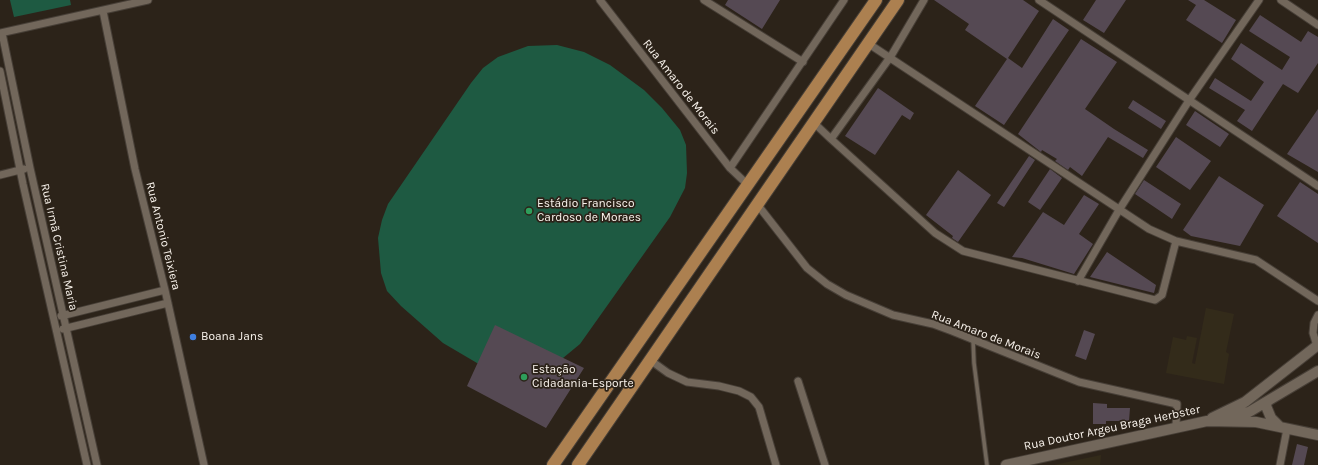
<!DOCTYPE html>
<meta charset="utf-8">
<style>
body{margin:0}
canvas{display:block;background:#2c2319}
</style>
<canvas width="1318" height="465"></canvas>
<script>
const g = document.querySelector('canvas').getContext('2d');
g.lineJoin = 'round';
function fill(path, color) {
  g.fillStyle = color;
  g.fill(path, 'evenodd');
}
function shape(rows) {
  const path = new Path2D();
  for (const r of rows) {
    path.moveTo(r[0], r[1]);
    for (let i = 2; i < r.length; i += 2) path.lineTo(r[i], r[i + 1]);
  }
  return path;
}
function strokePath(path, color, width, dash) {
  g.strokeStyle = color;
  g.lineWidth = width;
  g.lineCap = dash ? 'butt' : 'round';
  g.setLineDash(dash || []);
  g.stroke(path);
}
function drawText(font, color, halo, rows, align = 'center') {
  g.font = font + ' Karla,sans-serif';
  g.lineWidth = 3.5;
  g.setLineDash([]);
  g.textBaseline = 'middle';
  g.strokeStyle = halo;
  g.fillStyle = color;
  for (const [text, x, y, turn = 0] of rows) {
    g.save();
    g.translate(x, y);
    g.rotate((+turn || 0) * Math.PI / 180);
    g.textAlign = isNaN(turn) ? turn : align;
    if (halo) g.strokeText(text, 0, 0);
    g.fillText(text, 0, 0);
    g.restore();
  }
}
const education = shape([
 [1206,308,1234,314,1226,352,1229,354,1224,384,1166,373,1173,337,1186,340,1187,336,1197,338,1192,363,1195,364],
 [1101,455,1100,465,1054,465]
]);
const green = shape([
 [10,0,70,0,71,5,14,17],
 [557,45,584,52,610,65,644,90,662,108,680,130,686,145,687,173,685,188,670,217,580,344,563,358,544,367,494,369,477,363,443,343,401,306,387,291,381,273,378,238,382,220,388,204,471,83,483,68,498,57,528,46]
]);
const building = shape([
 [728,0,780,0,762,29,725,5],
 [934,0,1023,0,1039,11,1008,58,1022,68,1053,19,1069,30,1004,125,975,106,1007,59,965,30,969,24],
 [1096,0,1126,0,1104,33,1083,20],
 [1188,0,1204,0,1236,20,1222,43,1186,20,1196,5],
 [1260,15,1301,42,1308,31,1318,37,1318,63,1298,93,1283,84,1252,131,1237,121,1245,110,1209,88,1215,78,1251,101,1264,82,1231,59,1241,43,1282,70,1290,57,1249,31],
 [1081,39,1117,62,1085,109,1114,129,1148,150,1143,158,1108,137,1082,176,1070,167,1068,170,1055,161,1057,159,1042,150,1041,152,1018,134],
 [878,88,914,113,910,120,902,115,875,155,845,136],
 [1133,100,1166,121,1161,129,1128,108],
 [1318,109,1318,172,1287,154],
 [1195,111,1229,134,1220,147,1186,125],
 [1176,137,1211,161,1190,190,1156,167],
 [1029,156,1035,160,1004,207,997,203],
 [1050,169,1062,178,1040,210,1028,202],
 [958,170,991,195,958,242,952,238,953,236,926,215],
 [1219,176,1264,205,1240,246,1191,236,1183,230],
 [1144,180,1181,204,1172,219,1135,194],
 [1300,182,1318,194,1318,243,1277,216],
 [1084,195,1099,204,1079,234,1093,244,1074,274,1022,258,1012,257,1043,212,1064,225],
 [1107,252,1156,285,1154,293,1090,277],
 [495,325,584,368,546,428,467,386],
 [1084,330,1095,334,1086,360,1075,356],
 [1093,403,1107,404,1107,408,1130,408,1129,421,1106,421,1106,424,1093,424],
 [1297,444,1308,447,1304,465,1292,465]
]);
const lane = shape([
 [973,339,974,363,987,465]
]);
const street = shape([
 [600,0,730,168,748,185],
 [704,0,803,62],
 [924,0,891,56,831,139,935,233,963,251,1155,300,1162,295,1176,241],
 [1039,0,1318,186],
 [1281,0,1318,25],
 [103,11,135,169,165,290,204,465],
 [0,33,148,0],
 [2,33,30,168,97,465],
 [869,44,1149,229,1176,241,1256,260,1318,301],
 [0,71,23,184,87,465],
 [814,123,831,139],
 [730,168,844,0],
 [0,175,24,169],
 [757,204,807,268,827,284,846,295,893,315,933,324,952,331,1079,382,1177,404,1176,426],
 [1078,281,1119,210,1190,99,1259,0],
 [61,316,165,290],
 [63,329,168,303],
 [1317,346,1313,333,1314,323,1318,315],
 [650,360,668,373,687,382,719,386,739,391,751,397,759,407,776,465],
 [798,381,825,465],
 [1280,465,1287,429]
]);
const secondary = shape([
 [1267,402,1266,406,1271,418,1279,426],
 [1228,416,1249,412,1318,371],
 [1212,418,1245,402,1318,345],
 [1006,465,1207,421,1256,422,1318,435]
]);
const primary = shape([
 [553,465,876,0],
 [578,465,898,0]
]);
const markers = [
 [529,211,4,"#2e9e5b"],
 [193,337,4,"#3f7fe0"],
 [524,377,4,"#2e9e5b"]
];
const streetNames = [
 ["Rua Amaro de Morais",681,87,52],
 ["Rua Antonio Teixiera",163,236,76],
 ["Rua Irmã Cristina Maria",59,247,77],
 ["Rua Amaro de Morais",986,335,21],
 ["Rua Doutor Argeu Braga Herbster",1112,428,-12]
];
const poiNames = [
 ["Estádio Francisco",537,204],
 ["Cardoso de Moraes",537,218],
 ["Boana Jans",201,337],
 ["Estação",532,370],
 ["Cidadania-Esporte",532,384]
];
fill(education, '#332b1a');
fill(green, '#1e5a42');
fill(building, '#554953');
strokePath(lane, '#473f37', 5.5);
strokePath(street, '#473f37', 9);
strokePath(secondary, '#473f37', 12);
strokePath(primary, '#473f37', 14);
strokePath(lane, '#72675b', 3.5);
strokePath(street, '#72675b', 7);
strokePath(secondary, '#72675b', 10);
strokePath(primary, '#ac8050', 12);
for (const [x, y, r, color] of markers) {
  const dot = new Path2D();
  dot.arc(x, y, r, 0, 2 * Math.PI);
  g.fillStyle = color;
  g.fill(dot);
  strokePath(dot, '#2c2319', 1.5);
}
drawText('12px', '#faf4ed', '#2c2319', streetNames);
drawText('12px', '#faf4ed', '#2c2319', poiNames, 'left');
</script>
